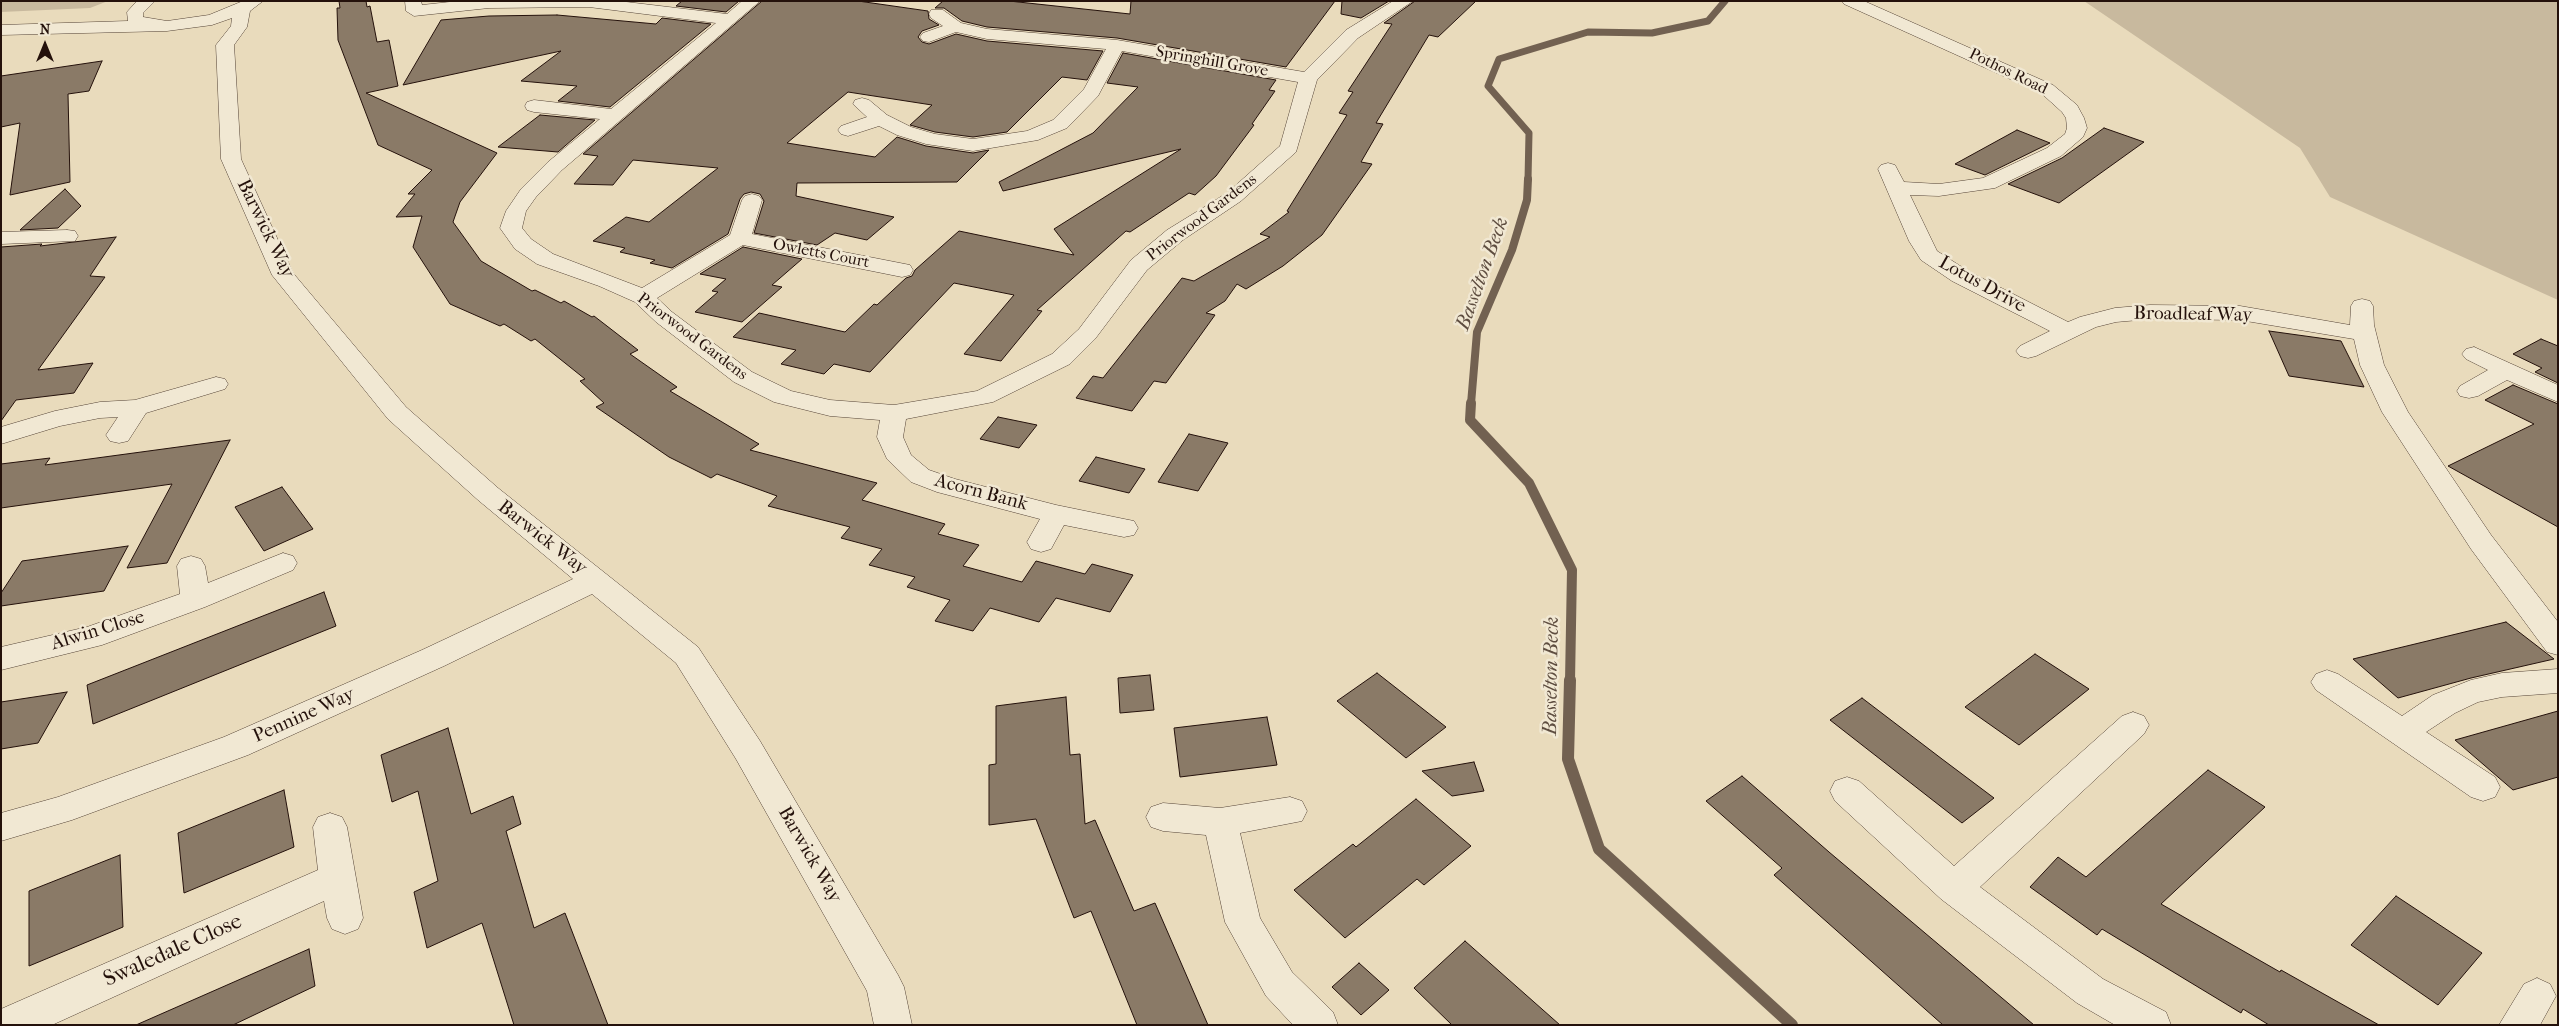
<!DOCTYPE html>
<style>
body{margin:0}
#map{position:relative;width:2559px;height:1026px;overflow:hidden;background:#e9dbbc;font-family:"IM FELL French Canon",serif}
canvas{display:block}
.frame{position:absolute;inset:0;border:2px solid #24110b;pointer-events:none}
.north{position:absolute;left:20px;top:20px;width:50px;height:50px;-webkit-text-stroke:4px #f1e8d3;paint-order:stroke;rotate:0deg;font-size:14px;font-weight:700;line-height:20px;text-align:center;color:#24110b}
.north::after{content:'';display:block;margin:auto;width:18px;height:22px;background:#24110b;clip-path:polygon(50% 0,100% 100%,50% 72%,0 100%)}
</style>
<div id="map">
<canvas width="2559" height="1026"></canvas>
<div class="frame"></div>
<div class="north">N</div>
</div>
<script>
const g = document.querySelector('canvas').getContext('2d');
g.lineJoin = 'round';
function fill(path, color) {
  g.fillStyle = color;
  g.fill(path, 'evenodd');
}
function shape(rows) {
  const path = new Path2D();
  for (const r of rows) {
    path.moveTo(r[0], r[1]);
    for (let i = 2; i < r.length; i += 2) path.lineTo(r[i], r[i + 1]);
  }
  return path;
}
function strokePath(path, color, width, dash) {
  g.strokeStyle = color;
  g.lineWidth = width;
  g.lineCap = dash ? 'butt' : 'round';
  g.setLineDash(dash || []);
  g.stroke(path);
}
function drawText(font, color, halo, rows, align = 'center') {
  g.font = font + ' "IM FELL French Canon",serif';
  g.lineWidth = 5;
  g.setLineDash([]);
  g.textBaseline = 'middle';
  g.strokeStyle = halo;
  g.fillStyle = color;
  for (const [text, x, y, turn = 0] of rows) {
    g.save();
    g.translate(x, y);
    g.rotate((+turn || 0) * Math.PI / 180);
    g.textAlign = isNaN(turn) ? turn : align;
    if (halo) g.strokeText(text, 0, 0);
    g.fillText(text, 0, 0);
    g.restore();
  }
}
const green = shape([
 [1,1,108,1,90,8,1,12],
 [2084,1,2558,1,2558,300,2330,197,2300,148]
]);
const streamFar3 = shape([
 [1528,180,1529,133,1488,86,1499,59,1588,32,1652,33,1708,21,1725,1]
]);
const streamFar2 = shape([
 [1471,404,1477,332,1512,250,1527,200,1528,179]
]);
const streamFar1 = shape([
 [1471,403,1470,420,1529,483,1572,570,1570,681]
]);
const stream = shape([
 [1570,680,1568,759,1599,849,1792,1025]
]);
const building = shape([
 [339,1,366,1,367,7,370,6,377,42,389,40,398,86,366,93,497,153,460,202,453,222,481,261,532,291,535,290,561,303,564,301,592,317,594,316,638,350,630,354,677,387,670,391,759,444,750,450,877,483,862,500,945,524,938,534,979,545,963,566,1022,582,1036,561,1085,574,1092,564,1133,575,1110,612,1056,598,1039,622,990,608,973,631,935,621,950,600,907,587,915,577,869,565,882,549,841,538,850,527,768,506,777,496,717,474,711,478,669,457,596,407,604,403,580,381,585,379,535,339,531,341,504,324,500,326,450,304,413,247,422,216,396,217,415,194,408,194,432,170,378,145,338,40,337,8,340,8,339,1],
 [682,1,739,1,726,12,676,6,682,1],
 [762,1,858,1,928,11,929,19,939,25,922,31,918,37,922,42,929,44,956,34,987,41,1103,51,1087,80,1062,77,1007,132,973,137,935,132,910,125,932,105,848,92,787,143,875,157,897,137,926,146,973,153,989,150,957,182,797,183,796,196,894,217,867,240,835,233,817,245,754,233,764,201,760,194,751,192,744,194,740,199,728,234,672,268,650,263,655,260,620,252,625,248,593,241,626,217,649,222,718,168,633,160,613,185,574,184,598,156,583,154,762,1],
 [943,1,1009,1,1130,14,1131,1,1335,1,1286,67,1117,38,987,27,962,21,944,8,935,8,943,1],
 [1342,1,1389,1,1361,18,1341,14,1342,1],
 [1415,1,1476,1,1438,37,1429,35,1376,123,1383,124,1361,162,1372,164,1322,235,1283,266,1246,289,1237,284,1225,301,1206,313,1215,315,1166,383,1154,381,1132,411,1076,398,1093,376,1103,378,1182,278,1194,281,1270,237,1260,234,1289,212,1287,211,1347,115,1339,113,1353,92,1348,91,1392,24,1384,23,1415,1],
 [557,15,656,24,662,18,711,24,610,107,558,101,577,86,521,81,561,51,403,85,441,20,489,16,557,15],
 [1123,53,1276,80,1269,90,1275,91,1252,124,1254,125,1216,176,1195,195,1189,193,1130,232,1126,231,1037,310,1042,311,1001,361,964,354,1014,295,954,283,870,372,834,364,824,374,781,364,796,350,733,337,759,313,845,332,874,304,877,305,906,278,912,276,915,270,959,231,1074,255,1054,229,1181,149,1003,191,999,182,1093,133,1138,87,1107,83,1123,53],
 [102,61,89,91,68,94,70,182,10,195,20,123,1,127,1,76,102,61],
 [540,115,595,120,558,152,498,147,540,115],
 [2104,128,2144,142,2059,203,2008,184,2062,158,2104,128],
 [2017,130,2050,143,1985,175,1955,164,2017,130],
 [65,189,81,206,58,228,20,230,65,189],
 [116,237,90,276,105,277,38,370,93,363,74,393,16,400,1,421,1,247,42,244,40,246,116,237],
 [743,247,802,259,772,285,782,287,742,322,695,312,718,292,712,291,726,279,700,274,743,247],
 [2269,331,2341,341,2364,387,2289,376,2269,331],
 [2541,339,2558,346,2558,383,2535,372,2542,368,2513,354,2541,339],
 [2513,385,2558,404,2558,527,2448,466,2534,424,2485,400,2513,385],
 [998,417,1037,425,1019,448,980,439,998,417],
 [1189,434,1228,443,1198,491,1158,482,1189,434],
 [230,440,167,563,127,568,172,484,1,508,1,464,50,458,45,465,230,440],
 [1096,457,1145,469,1129,493,1079,481,1096,457],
 [282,487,313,529,264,551,235,507,282,487],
 [128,546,104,591,1,606,1,593,22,561,128,546],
 [324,592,336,626,93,724,87,685,324,592],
 [2506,622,2554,659,2471,678,2398,698,2353,659,2506,622],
 [2035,654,2089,689,2019,745,1965,707,2035,654],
 [1377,673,1446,727,1406,758,1337,701,1377,673],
 [1150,675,1154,710,1120,713,1118,678,1150,675],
 [67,692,38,743,1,749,1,702,67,692],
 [1066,697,1070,755,1080,754,1085,824,1095,820,1134,911,1155,903,1208,1025,1137,1025,1091,911,1074,918,1036,819,989,825,989,765,996,764,996,706,1066,697],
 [1862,698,1942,759,1994,798,1962,823,1830,720,1862,698],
 [2558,711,2558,777,2513,790,2455,740,2558,711],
 [1267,717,1277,765,1180,777,1174,728,1267,717],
 [448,728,471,814,513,796,521,824,506,831,534,928,565,913,608,1025,514,1025,482,923,427,948,414,892,438,881,418,791,392,802,381,755,448,728],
 [1474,762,1484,791,1452,796,1422,771,1474,762],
 [2208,770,2265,807,2161,904,2280,972,2281,970,2379,1025,2269,1025,2243,1009,2241,1013,2102,929,2097,935,2030,887,2058,857,2086,877,2208,770],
 [1742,776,1829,852,2034,1025,1943,1025,1774,875,1782,868,1706,801,1742,776],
 [284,790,294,847,184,893,178,833,284,790],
 [1416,799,1471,846,1424,885,1417,879,1345,938,1294,890,1353,844,1356,847,1416,799],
 [120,855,123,927,29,966,29,891,120,855],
 [2396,896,2482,953,2438,1005,2351,945,2396,896],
 [1465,941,1560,1025,1452,1025,1414,988,1465,941],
 [309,949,315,986,233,1025,136,1025,309,949],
 [1359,963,1389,990,1361,1015,1332,987,1359,963]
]);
const minor = shape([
 [137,1,155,1,143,13,143,17,167,21,209,15,243,1,263,1,250,11,247,27,234,45,241,159,293,273,406,407,498,488,698,647,760,741,898,975,904,987,912,1025,874,1025,867,991,736,759,676,663,592,594,444,666,248,755,72,820,1,841,1,813,58,797,224,737,422,650,573,579,478,500,388,419,272,275,221,159,216,45,231,26,232,18,212,25,167,31,1,35,1,25,128,21,127,12,137,1],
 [405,1,421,1,422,5,459,1,618,1,727,14,742,1,760,1,562,170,536,197,526,211,522,228,531,239,553,254,642,288,730,235,742,200,745,196,752,194,759,196,762,200,752,234,910,265,913,270,910,275,902,277,743,245,657,298,672,312,752,372,791,391,830,400,894,405,977,391,1052,354,1079,329,1131,260,1167,230,1227,193,1280,146,1298,82,1122,51,1098,96,1067,128,1038,140,973,151,926,144,897,135,879,126,848,136,841,134,838,130,841,126,867,117,853,104,855,100,862,98,869,100,887,115,911,127,935,134,973,139,1027,131,1053,120,1084,89,1106,49,987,39,956,32,929,42,923,41,920,37,923,33,943,26,931,18,929,14,931,10,943,10,961,23,987,29,1117,40,1304,72,1346,30,1393,1,1413,1,1358,38,1317,80,1296,152,1241,201,1183,240,1147,270,1095,339,1070,364,993,402,906,419,903,437,911,455,929,470,955,479,1056,505,1124,519,1134,521,1138,528,1134,535,1124,537,1064,525,1051,549,1041,552,1031,549,1027,542,1040,519,937,492,911,482,887,459,877,437,880,420,830,416,774,402,734,382,656,322,635,302,599,286,537,264,515,249,500,228,506,211,521,189,548,162,600,119,534,112,527,110,525,106,527,102,534,100,611,109,716,23,589,7,489,8,414,16,406,11,405,1],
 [1842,1,1864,1,2053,85,2077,105,2084,118,2087,128,2083,137,2061,156,1995,188,1939,196,1910,195,1937,251,1968,271,2068,322,2080,317,2115,308,2150,305,2240,306,2350,325,2351,306,2354,301,2362,299,2370,301,2373,306,2374,325,2384,365,2408,412,2491,535,2558,622,2558,655,2547,652,2471,549,2382,412,2360,365,2354,339,2240,320,2150,319,2116,322,2096,327,2036,356,2028,358,2020,356,2016,351,2020,346,2050,331,1952,281,1921,260,1909,241,1878,169,1881,165,1888,163,1895,165,1904,182,1939,184,1983,178,2047,148,2065,134,2067,128,2066,118,2062,112,2041,93,1844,4,1842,1],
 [67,230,75,231,78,236,75,241,1,244,1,232,67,230],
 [2474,347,2558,385,2558,402,2507,380,2478,396,2469,398,2460,396,2457,391,2460,386,2488,370,2466,359,2462,354,2466,349,2474,347],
 [216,377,225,379,228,384,225,389,146,413,128,441,119,443,110,441,106,435,118,417,100,418,60,426,1,444,1,427,55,411,100,402,135,400,216,377],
 [283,553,293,556,297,563,293,570,205,607,102,645,1,670,1,647,87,627,180,594,177,566,181,559,191,556,201,559,205,566,208,583,283,553],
 [2558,669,2558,693,2502,697,2478,702,2455,713,2426,732,2495,777,2500,787,2495,797,2483,801,2471,797,2316,690,2311,682,2316,674,2327,670,2338,674,2402,716,2433,695,2471,680,2502,673,2558,669],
 [2133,712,2144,716,2149,725,2144,734,1980,887,2103,979,2166,1012,2171,1025,2115,1025,2077,1003,1941,899,1835,801,1830,791,1835,781,1847,777,1859,781,1954,866,2122,716,2133,712],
 [1290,797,1302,801,1307,811,1302,821,1240,833,1260,918,1292,972,1333,1012,1338,1025,1293,1025,1266,996,1225,922,1206,835,1163,831,1151,827,1146,817,1151,807,1163,803,1220,808,1290,797],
 [330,813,342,817,347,827,363,918,358,929,345,934,332,929,327,918,324,901,52,1025,1,1025,1,1009,318,870,313,827,318,817,330,813],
 [2537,978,2550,984,2556,996,2540,1025,2499,1025,2524,984,2537,978]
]);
const farStreetnames = [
 ["Springhill Grove",1212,62,10],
 ["Pothos Road",2008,72,26],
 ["Priorwood Gardens",1202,218,-37],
 ["Owletts Court",821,254,11],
 ["Priorwood Gardens",692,337,37]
];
const streetNames = [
 ["Barwick Way",265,229,64],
 ["Lotus Drive",1982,285,29],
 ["Broadleaf Way",2193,315,1],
 ["Acorn Bank",981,493,15],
 ["Barwick Way",542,538,38],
 ["Alwin Close",98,631,-17],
 ["Pennine Way",304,716,-24],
 ["Barwick Way",809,855,60]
];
const waterNames = [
 ["Basselton Beck",1483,274,-70],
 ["Basselton Beck",1552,676,-89]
];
const nearStreetnames = [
 ["Swaledale Close",173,951,-24]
];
fill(green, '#c8b99e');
strokePath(streamFar3, '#726151', 7);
strokePath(streamFar2, '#726151', 8);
strokePath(streamFar1, '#726151', 10);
strokePath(stream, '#726151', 12);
fill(building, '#8a7a67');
strokePath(building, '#24110b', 1);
strokePath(minor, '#554437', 1);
fill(minor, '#f1e8d3');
drawText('16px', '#24110b', '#f1e8d3', farStreetnames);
drawText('19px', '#24110b', '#f1e8d3', streetNames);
drawText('italic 20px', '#5e4d40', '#f1e8d3', waterNames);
drawText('22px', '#24110b', '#f1e8d3', nearStreetnames);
</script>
